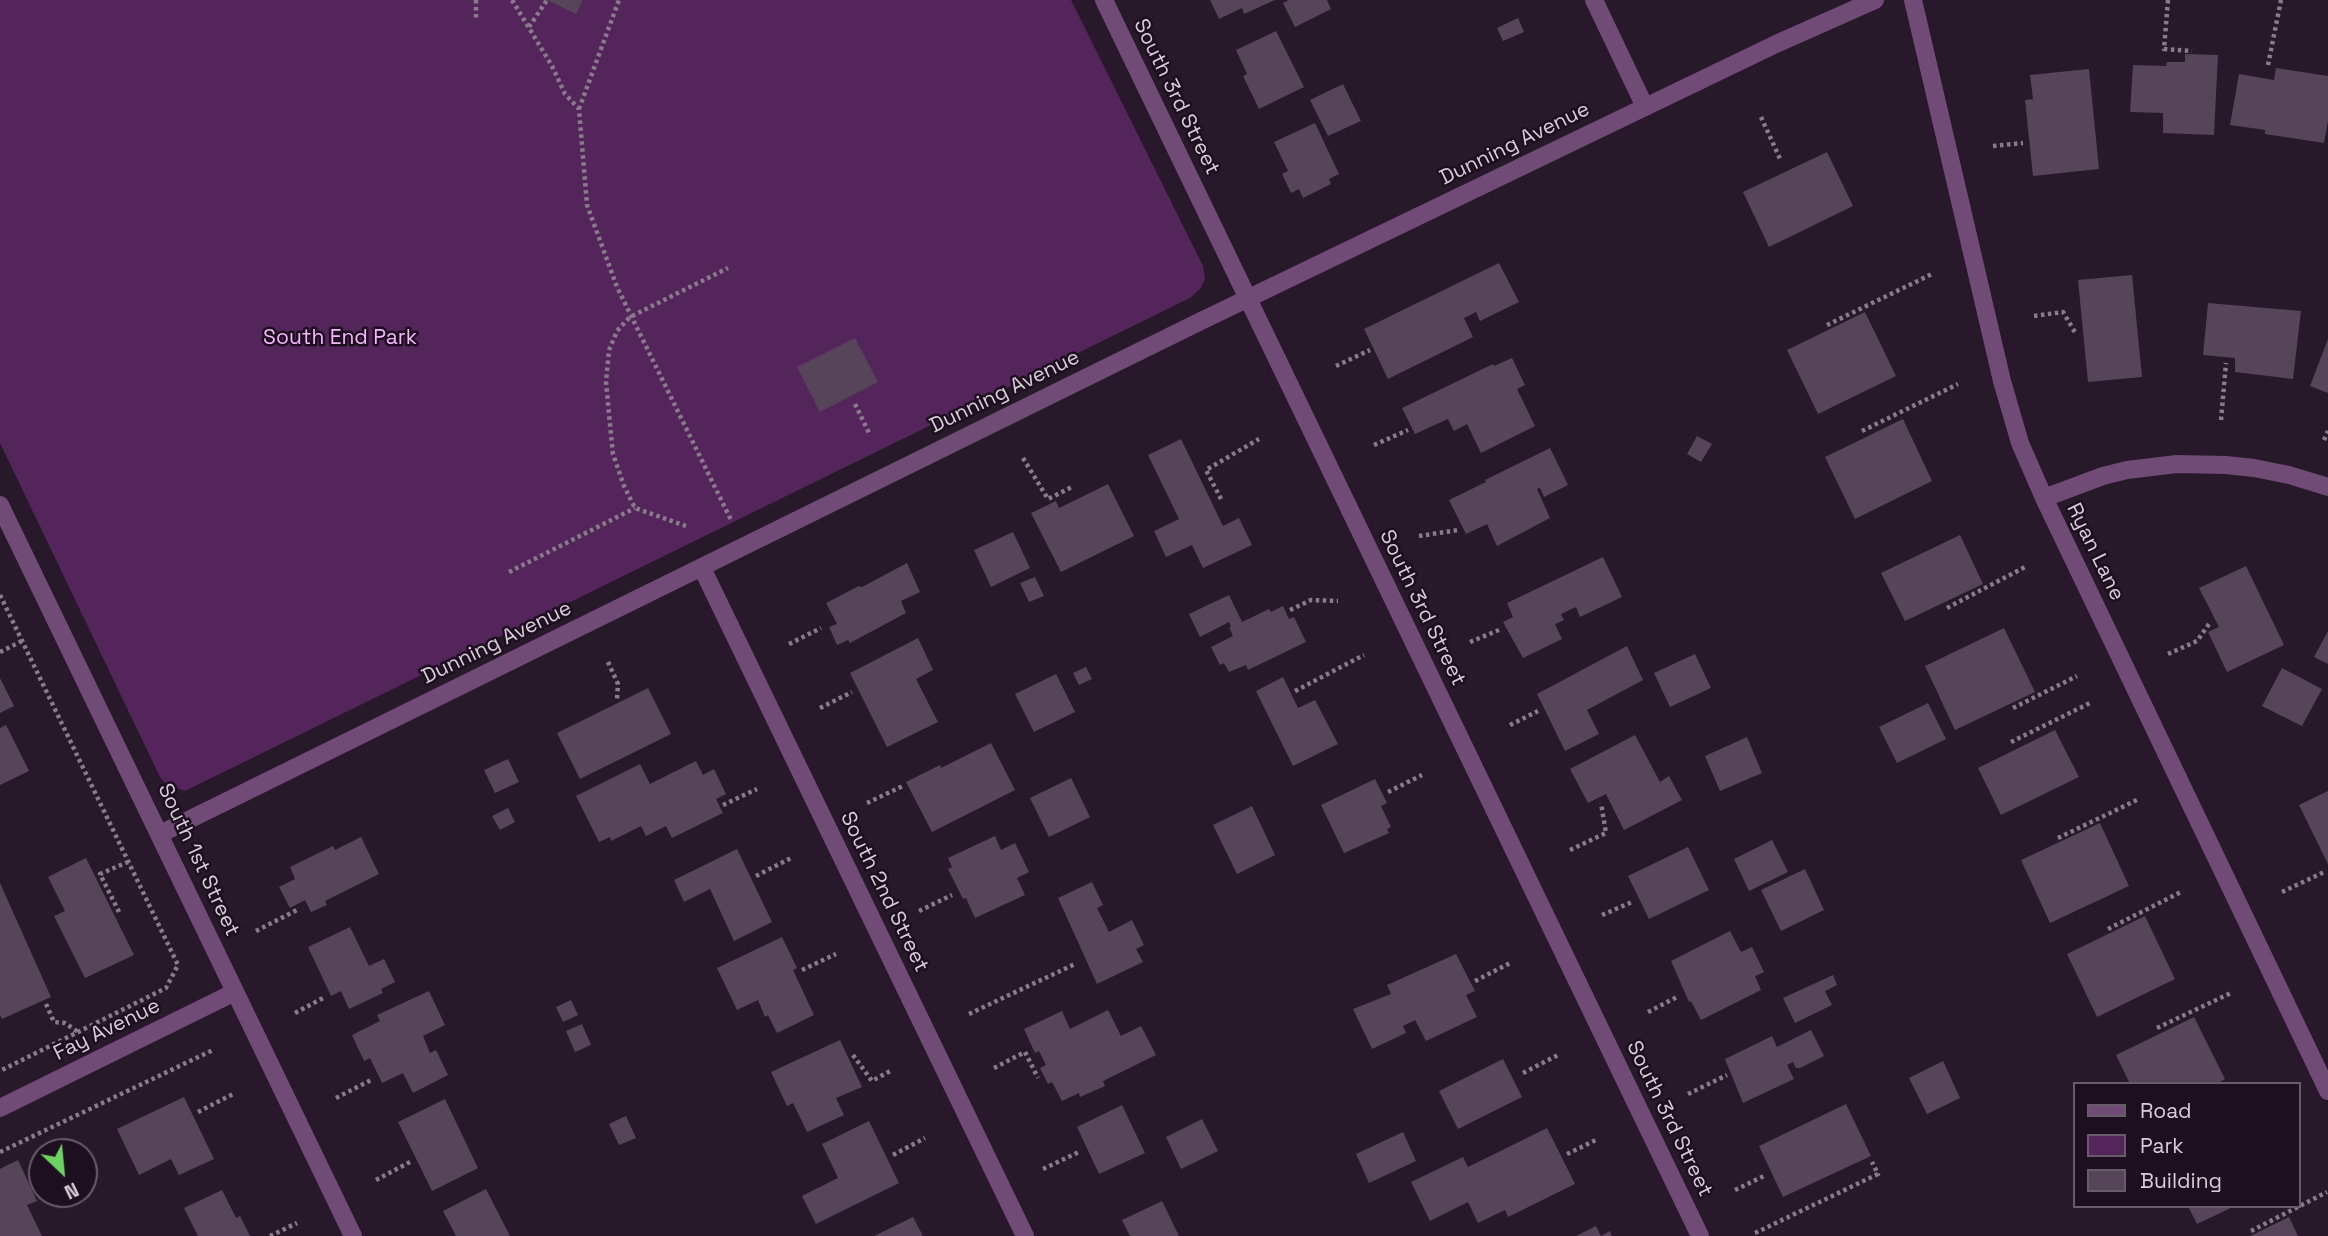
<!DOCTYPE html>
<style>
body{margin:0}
#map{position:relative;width:2328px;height:1236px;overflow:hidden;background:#27182a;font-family:"Space Grotesk",sans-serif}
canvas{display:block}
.legend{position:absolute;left:2073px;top:1082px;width:228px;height:126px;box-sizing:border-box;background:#1e0f20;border:2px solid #685b6a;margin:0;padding:9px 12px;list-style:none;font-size:21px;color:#d8cdd9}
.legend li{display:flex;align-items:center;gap:14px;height:35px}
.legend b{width:35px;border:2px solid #685b6a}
.north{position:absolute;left:28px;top:1138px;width:70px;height:70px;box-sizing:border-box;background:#1e0f20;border:2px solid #685b6a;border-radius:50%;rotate:154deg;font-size:19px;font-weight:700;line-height:28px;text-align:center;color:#d8cdd9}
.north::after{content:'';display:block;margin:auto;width:24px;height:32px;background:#6cd362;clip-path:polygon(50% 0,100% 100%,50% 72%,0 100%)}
</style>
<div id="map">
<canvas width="2328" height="1236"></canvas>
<ul class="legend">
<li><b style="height:9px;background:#6f4b75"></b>Road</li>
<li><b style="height:19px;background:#54255b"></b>Park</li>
<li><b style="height:19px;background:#564559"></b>Building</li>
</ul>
<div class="north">N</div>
</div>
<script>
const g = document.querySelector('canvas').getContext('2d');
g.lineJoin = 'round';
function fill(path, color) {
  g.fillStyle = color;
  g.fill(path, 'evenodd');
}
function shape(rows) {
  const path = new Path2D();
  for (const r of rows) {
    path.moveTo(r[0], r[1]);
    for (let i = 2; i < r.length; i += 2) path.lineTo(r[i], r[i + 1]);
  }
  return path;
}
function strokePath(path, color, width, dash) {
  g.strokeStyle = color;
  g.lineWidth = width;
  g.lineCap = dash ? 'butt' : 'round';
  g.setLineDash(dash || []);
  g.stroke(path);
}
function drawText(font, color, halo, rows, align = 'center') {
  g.font = font + ' "Space Grotesk",sans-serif';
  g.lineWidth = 5;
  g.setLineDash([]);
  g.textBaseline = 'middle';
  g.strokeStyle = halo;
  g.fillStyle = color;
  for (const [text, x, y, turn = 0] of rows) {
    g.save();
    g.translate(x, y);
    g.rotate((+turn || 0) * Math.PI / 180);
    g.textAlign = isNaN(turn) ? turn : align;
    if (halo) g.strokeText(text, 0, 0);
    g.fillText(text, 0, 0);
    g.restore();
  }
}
const green = shape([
 [0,0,1071,0,1203,266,1205,279,1201,288,1190,298,185,791,167,785,160,777,0,443]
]);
const building = shape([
 [547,0,583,0,576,14],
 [1210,0,1275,0,1244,14,1242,8,1219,19],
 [1289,0,1327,0,1331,9,1295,27,1283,3],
 [1518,18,1524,32,1503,41,1497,28],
 [1276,31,1304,87,1259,109,1243,76,1247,74,1236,50],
 [2185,54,2218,55,2214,135,2163,133,2163,113,2130,112,2133,65,2166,66,2167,62,2185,62],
 [2276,68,2328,76,2328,121,2324,143,2265,134,2265,130,2230,125,2239,74,2274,80],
 [2089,69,2099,169,2033,176,2025,100,2033,99,2030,75],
 [1343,84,1361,121,1328,136,1310,100],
 [1315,123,1339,174,1329,179,1331,184,1303,198,1299,189,1291,193,1282,174,1288,171,1274,142],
 [1827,152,1853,206,1769,247,1743,192],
 [1499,263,1519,302,1480,321,1476,312,1464,318,1473,337,1388,379,1364,329],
 [2132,275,2142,377,2088,382,2078,280],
 [2208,303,2301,311,2293,379,2235,372,2235,358,2203,355],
 [1865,312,1896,376,1818,414,1787,350],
 [855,338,878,382,820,412,797,367],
 [2328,339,2328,393,2310,386],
 [1512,358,1525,385,1517,389,1535,426,1481,453,1467,424,1454,431,1448,419,1415,434,1402,408,1493,364,1494,366],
 [1903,419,1932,481,1855,519,1825,457],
 [1697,436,1712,444,1701,462,1687,454],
 [1181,439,1223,526,1239,518,1252,545,1203,568,1192,545,1166,557,1154,531,1179,519,1148,455],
 [1550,448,1568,485,1544,497,1540,488,1537,489,1550,518,1497,546,1487,524,1466,534,1449,500,1486,482,1485,480],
 [1108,484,1134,536,1061,572,1031,513,1056,501,1059,508],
 [1013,532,1030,568,991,587,974,550],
 [1960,535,1983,584,1905,621,1881,573],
 [1603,557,1622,597,1580,617,1576,607,1561,614,1564,620,1555,624,1562,639,1523,658,1503,622,1513,617,1507,603],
 [907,563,920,592,901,601,906,613,850,643,848,640,837,645,829,627,837,624,826,603,859,586,862,587],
 [2246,566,2284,645,2227,672,2208,632,2219,627,2199,588],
 [1035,577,1044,596,1029,602,1020,583],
 [1229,595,1242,622,1269,609,1271,612,1283,606,1289,619,1294,617,1306,642,1248,670,1246,665,1229,672,1224,663,1220,665,1211,647,1233,636,1229,627,1231,627,1229,622,1200,637,1189,614],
 [2004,628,2035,692,1955,730,1925,666],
 [2328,631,2328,664,2314,657],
 [918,638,933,670,916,679,938,722,887,747,850,673],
 [1627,646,1643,680,1587,710,1599,734,1565,751,1537,694],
 [1695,654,1711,688,1670,707,1654,673],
 [1086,667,1092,679,1079,685,1073,673],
 [2282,668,2322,689,2302,726,2262,706],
 [1056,674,1075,712,1034,732,1015,694],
 [1283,677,1298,708,1315,700,1338,744,1293,766,1256,691],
 [0,678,14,706,0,713],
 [648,688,671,734,580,779,557,733],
 [1928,703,1946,739,1897,763,1879,727],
 [6,725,29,771,0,785,0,728],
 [2055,730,2079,777,2001,815,1978,768],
 [1635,735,1660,782,1669,776,1682,800,1624,830,1606,794,1588,803,1570,769],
 [1747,737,1762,773,1720,791,1705,756],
 [991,743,1015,790,932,832,906,782,940,765,941,768],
 [508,759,519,782,495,793,484,770],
 [696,761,703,775,714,769,726,794,716,799,723,813,672,838,666,826,646,836,641,826,611,841,610,837,599,842,576,796,640,764,650,784],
 [1071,778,1090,817,1049,837,1030,798],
 [1375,779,1387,803,1381,806,1391,827,1387,829,1389,833,1344,853,1321,805],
 [2328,791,2328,864,2299,805],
 [1252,806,1275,855,1237,874,1213,825],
 [508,808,515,822,500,830,492,816],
 [2100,823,2129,886,2050,923,2021,860],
 [995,836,1001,850,1015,843,1029,872,1017,878,1025,895,975,918,966,898,963,899,948,869,952,867,948,858],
 [361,837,379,874,325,901,327,905,311,912,305,900,290,908,279,887,295,879,290,867,333,846,335,850],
 [1772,840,1788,872,1749,891,1734,859],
 [1688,847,1709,890,1649,919,1628,876],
 [737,849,772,922,734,941,710,889,684,902,674,880],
 [86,858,134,955,85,978,54,916,65,911,48,877],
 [1805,869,1824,910,1781,931,1761,890],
 [1092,882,1103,905,1097,908,1109,932,1132,920,1144,945,1136,949,1143,962,1097,984,1058,898],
 [0,883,51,997,2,1019,0,1015],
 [2145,916,2175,979,2097,1017,2067,954],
 [350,927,369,966,384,959,395,982,381,989,383,993,349,1009,341,991,331,996,308,947],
 [1730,931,1741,952,1752,947,1764,972,1755,976,1761,990,1701,1020,1691,1001,1689,1002,1671,961],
 [782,937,797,968,793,970,814,1015,777,1033,768,1015,765,1017,758,1000,737,1010,717,968],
 [1456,954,1475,991,1466,995,1477,1017,1426,1041,1415,1020,1403,1026,1406,1033,1372,1049,1353,1009,1391,994,1387,985],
 [1833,975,1837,985,1825,991,1832,1005,1795,1023,1783,998],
 [429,991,445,1025,423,1036,430,1053,436,1050,448,1075,413,1093,403,1073,382,1083,370,1058,364,1061,352,1035,380,1021,377,1015],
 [571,1000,578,1015,563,1022,556,1007],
 [1108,1010,1121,1036,1141,1026,1156,1055,1103,1081,1105,1086,1080,1097,1079,1093,1062,1101,1052,1082,1048,1084,1040,1068,1046,1065,1039,1051,1035,1053,1024,1029,1062,1011,1070,1029],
 [2194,1017,2225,1079,2216,1084,2130,1084,2116,1055],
 [582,1024,591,1045,575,1052,566,1031],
 [1811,1030,1824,1056,1800,1068,1796,1068,1793,1062,1787,1065,1794,1079,1743,1103,1725,1059,1772,1036,1777,1047],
 [840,1040,862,1087,836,1098,844,1115,807,1132,793,1103,787,1106,771,1072],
 [1503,1059,1522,1097,1458,1129,1439,1091],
 [1943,1061,1960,1098,1927,1114,1909,1078],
 [184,1097,214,1159,179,1175,171,1159,139,1175,117,1129],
 [445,1099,478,1168,432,1191,398,1122],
 [1846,1104,1871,1156,1783,1197,1759,1146],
 [1122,1105,1145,1153,1099,1174,1077,1127],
 [626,1116,636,1138,619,1145,609,1124],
 [1202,1119,1218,1151,1181,1169,1166,1137],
 [869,1121,899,1183,816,1224,802,1196,838,1178,822,1144],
 [1547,1128,1575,1184,1508,1217,1505,1210,1478,1223,1468,1202,1430,1221,1411,1182,1463,1157,1468,1167],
 [1403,1132,1416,1161,1369,1183,1356,1154],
 [18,1160,37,1201,27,1205,42,1236,0,1236,0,1169],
 [486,1189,510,1236,456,1236,443,1211],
 [222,1190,236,1218,240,1216,250,1236,198,1236,184,1208],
 [1162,1201,1179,1236,1130,1236,1122,1220],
 [2188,1206,2235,1206,2197,1224],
 [913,1217,923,1236,874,1236],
 [2289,1217,2298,1236,2250,1236],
 [1596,1226,1601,1236,1610,1231,1612,1236,1576,1236]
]);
const path = shape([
 [476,0,476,20],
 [512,0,552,66,565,94,579,109,587,205,617,287,732,522],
 [2168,0,2164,49,2192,51],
 [529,27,547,0],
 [2268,65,2281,0],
 [579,109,619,0],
 [1761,117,1781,161],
 [1993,146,2023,143],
 [2034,316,2063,312,2076,334],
 [1827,325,1932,274],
 [1336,366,1370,350],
 [855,404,870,435],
 [2221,420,2226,363],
 [1862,431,1958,384],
 [2324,440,2328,431],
 [1374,445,1408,430],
 [1023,458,1048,499,1072,487],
 [1221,499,1206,470,1259,439],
 [686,526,635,508,624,486,613,454,611,435,606,382,609,350,617,331,630,317,728,268],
 [1419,536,1458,530],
 [509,572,635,508],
 [0,595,178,965,166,988,0,1071],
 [1947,608,2025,567],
 [1290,610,1311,600,1338,601],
 [1470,642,1499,630],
 [789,644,821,628],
 [0,652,22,641],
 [2168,654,2197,641,2209,624],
 [608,662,618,684,617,699],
 [1295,691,1364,655],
 [820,708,852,692],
 [2013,708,2077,676],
 [1510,725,1538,711],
 [2011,742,2090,703],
 [1388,792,1422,775],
 [867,803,903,786],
 [723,805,757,789],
 [2058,838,2139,799],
 [1570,850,1606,833,1601,803],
 [756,876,791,858],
 [2282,892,2324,872],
 [919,911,952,895],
 [119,912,100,874,128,862],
 [1602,915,1632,902],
 [2108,929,2183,891],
 [256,931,297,910],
 [802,970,836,954],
 [1475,981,1512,962],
 [46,1004,54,1022,65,1023,78,1032],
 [1648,1012,1679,996],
 [295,1013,325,997],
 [969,1014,1075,964],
 [2157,1028,2231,993],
 [853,1055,872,1081,892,1070],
 [994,1068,1025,1052,1038,1078],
 [1523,1073,1558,1055],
 [1688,1094,1727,1075],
 [336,1098,373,1079],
 [198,1112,235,1093],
 [0,1152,213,1050],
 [1567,1154,1598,1139],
 [893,1155,925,1138],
 [1043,1169,1081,1151],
 [376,1180,410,1162],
 [1735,1190,1766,1175],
 [2251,1231,2327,1192],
 [1755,1233,1878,1174,1872,1162],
 [270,1236,297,1223]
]);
const service = shape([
 [1594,0,1645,107]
]);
const minor = shape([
 [1104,0,1700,1236],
 [1913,0,2002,381,2020,443,2044,498,2328,1091],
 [2044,498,2103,476,2127,470,2177,464,2226,465,2254,468,2289,475,2328,487],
 [0,505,353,1236],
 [702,568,1025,1236],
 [160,834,1201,321,1776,44,1875,0],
 [0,1108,235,992]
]);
const streetNames = [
 ["South 3rd Street",1176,97,64],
 ["Dunning Avenue",1515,144,-26],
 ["Dunning Avenue",1005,392,-26],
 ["Ryan Lane",2095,552,64],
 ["South 3rd Street",1422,608,64],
 ["Dunning Avenue",497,643,-26],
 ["South 1st Street",198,860,65],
 ["South 2nd Street",884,892,64],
 ["Fay Avenue",107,1030,-26],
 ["South 3rd Street",1669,1119,64]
];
const parkNames = [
 ["South End Park",340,338]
];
fill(green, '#54255b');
fill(building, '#564559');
strokePath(path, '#887b8a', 4.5, [3.5, 3.5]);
strokePath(service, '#6f4b75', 18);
strokePath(minor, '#6f4b75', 18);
drawText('21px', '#d8cdd9', '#1e0f20', streetNames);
drawText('21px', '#f5b6fe', '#1e0f20', parkNames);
</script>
